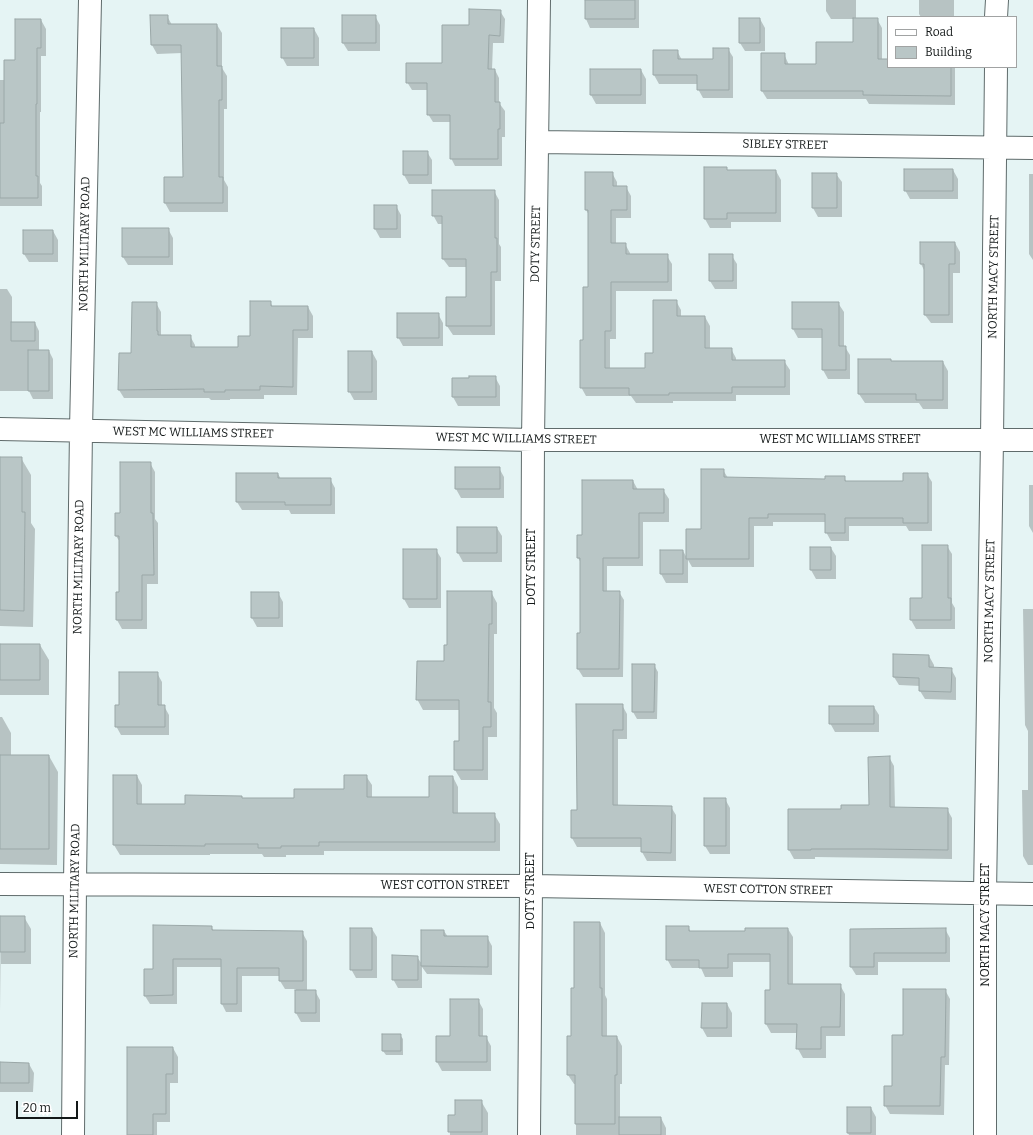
<!DOCTYPE html>
<style>
body{margin:0}
#map{position:relative;width:1033px;height:1135px;overflow:hidden;background:#e5f4f4;font-family:Bitter,serif}
canvas{display:block}
.legend{position:absolute;left:887px;top:16px;width:130px;height:52px;box-sizing:border-box;background:#fff;border:1px solid #a1a3a3;margin:0;padding:5px 7px;list-style:none;font-size:12px;color:#131818}
.legend li{display:flex;align-items:center;gap:8px;height:20px}
.legend b{width:20px;border:1px solid #a1a3a3}
.scale{position:absolute;left:16px;top:1101px;width:62px;height:18px;box-sizing:border-box;border:2px solid #131818;border-top:0;padding-left:5px;font-size:12px;line-height:14px;white-space:nowrap;color:#131818;-webkit-text-stroke:3px #fff;paint-order:stroke}
</style>
<div id="map">
<canvas width="1033" height="1135"></canvas>
<ul class="legend">
<li><b style="height:5px;background:#fff"></b>Road</li>
<li><b style="height:11px;background:#b9c6c6"></b>Building</li>
</ul>
<div class="scale">20 m</div>
</div>
<script>
const g = document.querySelector('canvas').getContext('2d');
g.lineJoin = 'round';
function fill(path, color) {
  g.fillStyle = color;
  g.fill(path, 'evenodd');
}
function shape(rows) {
  const path = new Path2D();
  for (const r of rows) {
    path.moveTo(r[0], r[1]);
    for (let i = 2; i < r.length; i += 2) path.lineTo(r[i], r[i + 1]);
  }
  return path;
}
function strokePath(path, color, width, dash) {
  g.strokeStyle = color;
  g.lineWidth = width;
  g.lineCap = dash ? 'butt' : 'round';
  g.setLineDash(dash || []);
  g.stroke(path);
}
function drawText(font, color, halo, rows, align = 'center') {
  g.font = font + ' Bitter,serif';
  g.lineWidth = 3;
  g.setLineDash([]);
  g.textBaseline = 'middle';
  g.strokeStyle = halo;
  g.fillStyle = color;
  for (const [text, x, y, turn = 0] of rows) {
    g.save();
    g.translate(x, y);
    g.rotate((+turn || 0) * Math.PI / 180);
    g.textAlign = isNaN(turn) ? turn : align;
    if (halo) g.strokeText(text, 0, 0);
    g.fillText(text, 0, 0);
    g.restore();
  }
}
const shadow = shape([
 [586,0,639,0,639,28,590,28,586,19],
 [826,0,856,0,856,19,877,19,882,28,882,60,888,60,888,67,955,67,955,105,869,104,866,99,767,99,762,91,784,54,789,65,817,65,854,43,854,19,831,19,826,11],
 [919,0,954,0,954,17,921,17,919,14],
 [500,11,505,19,504,43,493,43,492,70,495,70,499,78,499,103,505,111,505,137,502,137,502,166,455,166,451,158,451,122,433,122,428,114,428,90,412,90,407,82,443,64,470,26],
 [167,16,172,25,217,25,222,33,222,68,227,76,227,109,224,109,224,180,228,187,228,212,170,212,165,203,165,178,184,178,182,53,157,54,152,45],
 [375,16,380,25,380,51,348,51,343,43],
 [760,19,765,28,765,51,745,51,740,43],
 [41,20,46,29,46,56,41,56,41,112,40,112,40,183,42,186,42,206,0,206,0,80,5,80],
 [314,29,319,38,319,66,287,66,282,57],
 [728,49,733,57,733,98,703,98,698,89,698,84,659,84,654,75,654,51,677,51,682,60,714,60],
 [591,70,641,70,646,79,646,104,596,104,591,95],
 [427,152,432,160,432,184,409,184,404,175],
 [726,168,728,171,776,171,781,180,781,222,731,222,731,228,710,228,705,219],
 [953,170,958,179,958,199,910,199,905,190],
 [612,173,617,182,617,187,626,187,631,196,631,218,616,218,616,244,625,244,630,253,630,256,667,256,672,264,672,291,616,291,616,339,610,339,610,369,646,369,676,301,681,310,681,317,705,317,710,326,710,349,731,349,736,358,736,361,784,361,790,370,790,395,736,395,736,401,673,401,673,403,636,403,631,396,586,396,581,387,589,288,589,215,586,210],
 [813,174,836,174,842,182,842,217,818,217,813,208],
 [1029,174,1033,174,1033,260,1029,254],
 [494,191,499,200,499,244,501,247,501,281,495,281,495,335,453,335,447,326,447,298,467,298,467,267,449,267,443,259,443,224,438,224,433,215],
 [396,206,401,215,401,238,380,238,375,229],
 [168,229,173,238,173,265,128,265,123,257],
 [53,231,58,240,58,262,29,262,24,254],
 [921,243,955,243,960,252,960,273,953,273,953,323,931,323,925,315,925,272,921,264],
 [732,256,737,264,737,289,715,289,710,281],
 [0,289,7,289,12,297,12,323,35,323,39,331,39,351,49,351,53,359,53,399,33,399,29,391,0,391],
 [270,302,273,307,308,307,313,316,313,338,298,338,297,395,264,395,264,399,230,399,230,400,211,400,209,398,124,398,119,390,132,354,156,303,161,312,161,336,190,336,195,345,195,348,239,348,251,337],
 [838,303,844,312,844,347,845,347,850,355,850,379,828,379,823,370,823,338,798,338,793,329],
 [438,314,443,323,443,346,403,346,398,337],
 [372,352,377,361,377,400,354,400,349,391],
 [859,360,891,360,892,362,943,362,948,371,948,409,923,409,919,403,865,403,859,394],
 [495,377,500,386,500,406,458,406,453,397,453,378],
 [0,458,21,458,31,475,31,523,35,529,33,627,0,626],
 [150,463,155,472,155,519,158,523,158,584,147,584,147,629,122,629,117,620,117,593,120,593,120,542,116,536,121,514],
 [499,468,504,477,504,498,461,498,456,489],
 [723,470,728,478,826,480,844,478,847,482,904,482,927,474,932,482,932,531,909,531,906,526,849,526,849,541,831,541,826,532,826,522,773,522,773,526,754,526,754,567,692,567,688,560,688,583,666,583,661,574,661,551,683,551,687,558,702,530],
 [278,474,281,479,330,479,335,488,335,514,291,514,289,510,242,510,237,502],
 [633,481,638,490,663,490,669,499,669,522,643,522,643,566,607,566,607,592,619,592,624,600,623,677,583,677,578,669,581,634,581,563,578,558,583,536],
 [1029,485,1033,485,1033,533,1029,526],
 [497,528,502,536,502,562,463,562,458,553],
 [947,546,952,554,952,603,955,608,955,629,916,629,911,620,911,599,923,599],
 [811,548,831,548,836,556,836,579,816,579,811,570],
 [436,550,441,558,441,608,409,608,404,599],
 [491,592,497,603,497,634,494,634,494,708,497,713,497,737,488,737,488,780,461,780,455,770,460,742,460,710,423,710,417,699,445,662,448,646],
 [252,593,278,593,283,602,283,627,257,627,252,618],
 [1023,609,1033,609,1033,865,1028,865,1023,856,1022,790,1028,790,1028,731,1025,725],
 [0,645,40,645,49,660,49,695,0,695],
 [929,656,934,665,934,668,951,669,956,678,956,700,925,699,920,691,920,686,899,685,894,677],
 [654,665,658,672,657,719,637,719,633,712],
 [157,673,162,682,162,706,164,706,169,715,169,735,121,735,116,726,120,706],
 [622,705,627,714,627,739,618,739,618,806,671,807,676,815,676,861,647,861,642,852,642,847,577,847,572,838,578,811],
 [874,707,879,715,879,732,835,732,830,723],
 [0,717,2,717,11,733,11,756,49,756,58,772,57,865,0,864],
 [889,757,894,766,895,808,947,809,952,818,952,859,815,857,815,859,794,859,789,850,842,810,870,806],
 [137,776,142,785,142,805,186,805,241,797,243,799,295,799,345,790,366,776,372,785,372,798,430,798,453,777,458,787,458,814,494,814,500,824,500,851,324,851,324,855,286,855,286,857,264,857,262,854,210,854,210,855,120,855,114,845],
 [725,799,730,808,730,854,710,854,705,846],
 [0,917,24,917,31,929,31,964,1,964,1,1012],
 [600,923,605,933,605,995,607,999,607,1037,617,1037,622,1046,622,1084,620,1084,620,1118,661,1118,666,1128,666,1135,576,1135,576,1084,574,1084,568,1075,575,989],
 [211,927,214,931,302,932,307,941,307,991,315,991,320,1000,320,1022,301,1022,296,1013,296,989,285,989,280,981,280,976,242,976,242,1012,226,1012,222,1004,222,967,177,967,177,1004,150,1004,145,996,154,970],
 [688,927,691,932,746,932,788,929,793,937,793,985,840,985,845,994,845,1036,826,1036,826,1058,803,1058,798,1049,798,1033,771,1033,766,1024,766,991,771,991,771,962,733,962,733,977,705,977,701,968,672,968,667,959],
 [372,929,377,937,377,978,356,978,351,969],
 [945,929,950,938,950,962,878,962,878,975,856,975,851,967,851,930],
 [444,931,448,937,487,937,492,946,492,975,427,974,422,967,422,988,398,988,393,979,417,957,422,964],
 [945,990,950,999,949,1065,945,1065,944,1115,890,1114,885,1105,893,1087,904,1036],
 [478,1000,483,1009,483,1037,486,1037,491,1046,491,1071,442,1071,437,1062,451,1037],
 [727,1004,732,1013,732,1037,707,1037,702,1028],
 [383,1035,400,1035,403,1039,403,1055,386,1055,383,1051],
 [173,1048,178,1057,178,1083,170,1083,170,1122,157,1122,157,1135,128,1135],
 [0,1063,29,1064,34,1073,33,1092,0,1092],
 [481,1101,488,1113,488,1135,450,1135,449,1116,456,1116],
 [871,1108,876,1117,876,1135,849,1135,848,1133]
]);
const building = shape([
 [585,0,635,0,635,19,585,19,585,0],
 [469,9,501,10,500,36,489,35,488,69,495,69,495,102,500,102,500,129,498,129,498,159,450,159,450,115,427,115,427,83,406,83,406,63,442,63,442,25,469,25,469,9],
 [150,15,168,15,168,24,217,24,217,66,222,66,222,100,219,100,219,177,223,177,223,203,164,203,164,177,183,177,181,45,151,45,150,15],
 [342,15,376,15,376,43,342,43,342,15],
 [739,18,760,18,760,43,739,43,739,18],
 [853,18,878,18,878,59,888,59,888,67,951,67,951,96,863,95,863,91,761,91,761,53,785,53,785,64,816,64,816,42,853,42,853,18],
 [15,19,41,19,41,48,37,48,37,104,36,104,36,176,38,176,38,198,0,198,0,123,4,123,4,60,15,60,15,19],
 [281,28,314,28,314,58,281,58,281,28],
 [713,48,729,48,729,90,697,90,697,75,653,75,653,50,678,50,678,59,713,59,713,48],
 [590,69,641,69,641,95,590,95,590,69],
 [403,151,428,151,428,175,403,175,403,151],
 [704,167,727,167,727,170,776,170,776,213,727,213,727,219,704,219,704,167],
 [904,169,953,169,953,191,904,191,904,169],
 [585,172,613,172,613,186,627,186,627,210,611,210,611,243,626,243,626,254,668,254,668,282,611,282,611,331,605,331,605,368,645,368,645,353,653,353,653,300,677,300,677,316,705,316,705,348,732,348,732,360,785,360,785,387,732,387,732,393,669,393,669,395,629,395,629,388,580,388,580,340,583,340,583,287,588,287,588,210,585,210,585,172],
 [812,173,837,173,837,208,812,208,812,173],
 [432,190,495,190,495,238,497,238,497,272,491,272,491,326,446,326,446,297,466,297,466,259,442,259,442,216,432,216,432,190],
 [374,205,397,205,397,229,374,229,374,205],
 [122,228,169,228,169,257,122,257,122,228],
 [23,230,53,230,53,254,23,254,23,230],
 [920,242,955,242,955,264,949,264,949,315,924,315,924,264,920,264,920,242],
 [709,254,733,254,733,281,709,281,709,254],
 [250,301,271,301,271,306,308,306,308,330,293,330,293,387,260,386,260,390,225,390,225,392,204,392,204,389,118,390,119,353,131,353,132,302,157,302,157,331,158,331,158,335,191,335,191,347,238,347,238,336,250,336,250,301],
 [792,302,839,302,839,346,846,346,846,370,822,370,822,329,792,329,792,302],
 [397,313,439,313,439,338,397,338,397,313],
 [11,322,35,322,35,341,11,341,11,322],
 [28,350,49,350,49,391,28,391,28,350],
 [348,351,372,351,372,392,348,392,348,351],
 [858,359,891,359,891,361,943,361,943,400,916,400,916,394,858,394,858,359],
 [469,376,496,376,496,397,452,397,452,378,469,378,469,376],
 [0,457,22,457,22,512,25,512,24,611,0,610,0,457],
 [120,462,151,462,151,513,153,513,154,575,142,575,142,620,116,620,116,592,119,592,119,536,115,536,115,513,120,513,120,462],
 [455,467,500,467,500,489,455,489,455,467],
 [701,469,724,469,724,477,825,479,825,476,845,476,845,481,903,481,903,473,928,473,928,523,903,523,903,518,845,518,845,533,825,533,825,514,768,514,768,518,749,518,749,559,686,559,686,529,701,529,701,469],
 [236,473,278,473,278,478,331,478,331,505,285,505,285,502,236,502,236,473],
 [582,480,633,480,633,489,664,489,664,513,639,513,639,558,603,558,603,591,620,591,619,669,577,669,577,633,580,633,580,558,577,558,577,535,582,535,582,480],
 [457,527,497,527,497,553,457,553,457,527],
 [922,545,948,545,948,598,951,598,951,620,910,620,910,598,922,598,922,545],
 [810,547,831,547,831,570,810,570,810,547],
 [403,549,437,549,437,599,403,599,403,549],
 [660,550,683,550,683,574,660,574,660,550],
 [447,591,492,591,492,624,489,624,488,702,491,702,491,727,483,727,483,770,454,770,454,741,459,741,459,700,416,700,417,661,444,661,444,645,447,645,447,591],
 [251,592,279,592,279,618,251,618,251,592],
 [0,644,40,644,40,680,0,680,0,644],
 [893,654,929,655,929,667,952,668,951,692,919,691,919,678,893,677,893,654],
 [632,664,655,664,654,712,632,712,632,664],
 [119,672,158,672,158,705,165,705,165,727,115,727,115,705,119,705,119,672],
 [576,704,623,704,623,730,613,730,613,805,672,806,671,853,641,852,641,838,571,838,571,810,577,810,576,704],
 [829,706,874,706,874,724,829,724,829,706],
 [0,755,49,755,49,849,0,849,0,755],
 [890,756,890,807,948,808,948,850,874,849,811,849,811,850,788,850,788,809,841,809,841,805,869,805,868,757,890,756],
 [113,775,137,775,137,804,185,804,185,795,242,796,242,798,294,798,294,789,344,789,344,775,367,775,367,797,429,797,429,776,453,776,453,813,495,813,495,842,319,842,319,846,281,846,281,848,258,848,258,844,205,844,205,846,113,845,113,775],
 [704,798,726,798,726,846,704,846,704,798],
 [0,916,25,916,25,952,0,952,0,916],
 [574,922,600,922,600,988,602,988,602,1036,617,1036,617,1075,615,1075,615,1124,575,1124,575,1075,567,1075,567,1036,571,1036,571,988,574,988,574,922],
 [153,925,212,926,212,930,303,931,303,981,279,981,279,968,237,968,237,1004,221,1004,221,959,173,959,173,995,144,996,144,969,153,969,153,925],
 [666,926,689,926,689,931,745,931,745,928,788,928,788,984,841,984,840,1027,821,1027,821,1049,796,1049,797,1024,765,1024,765,990,770,990,770,954,728,954,728,968,699,968,699,960,666,960,666,926],
 [350,928,372,928,372,970,350,970,350,928],
 [946,928,946,953,874,953,874,967,850,967,850,929,946,928],
 [421,930,444,930,444,936,488,936,488,967,421,966,421,930],
 [392,955,418,956,418,980,392,980,392,955],
 [903,989,946,989,945,1057,941,1057,940,1106,884,1106,884,1086,892,1086,892,1035,903,1035,903,989],
 [295,990,316,990,316,1013,295,1013,295,990],
 [450,999,479,999,479,1036,487,1036,487,1062,436,1062,436,1036,450,1036,450,999],
 [702,1003,727,1003,727,1028,701,1028,702,1003],
 [382,1034,401,1034,401,1051,382,1051,382,1034],
 [127,1047,173,1047,173,1074,166,1074,166,1114,153,1114,153,1135,127,1135,127,1047],
 [0,1062,29,1063,29,1083,0,1083,0,1062],
 [455,1100,482,1100,482,1132,448,1132,448,1115,455,1115,455,1100],
 [847,1107,871,1107,871,1133,847,1133,847,1107],
 [619,1117,661,1117,661,1135,619,1135,619,1117]
]);
const minor = shape([
 [996,17,997,0],
 [537,142,1033,148],
 [0,429,533,440,1033,440],
 [0,884,531,886,1033,894],
 [73,1135,75,884,81,430,90,0],
 [529,1135,531,886,533,440,539,0],
 [985,1135,985,894,992,439,996,67]
]);
const streetNames = [
 ["SIBLEY STREET",785,145,1],
 ["NORTH MILITARY ROAD",85,244,-89],
 ["DOTY STREET",536,244,-89],
 ["NORTH MACY STREET",994,277,-89],
 ["WEST MC WILLIAMS STREET",193,433,1],
 ["WEST MC WILLIAMS STREET",516,439,1],
 ["WEST MC WILLIAMS STREET",840,440],
 ["NORTH MILITARY ROAD",79,567,-89],
 ["DOTY STREET",532,567,-90],
 ["NORTH MACY STREET",990,601,-89],
 ["WEST COTTON STREET",445,886],
 ["WEST COTTON STREET",768,890,1],
 ["NORTH MILITARY ROAD",75,891,-89],
 ["DOTY STREET",531,891,-90],
 ["NORTH MACY STREET",986,925,-90]
];
fill(shadow, '#0003');
fill(building, '#b9c6c6');
strokePath(building, '#9aa7a7', 1);
strokePath(minor, '#5f6b6b', 24);
strokePath(minor, '#fff', 22);
drawText('12px', '#131818', '#fff', streetNames);
</script>
